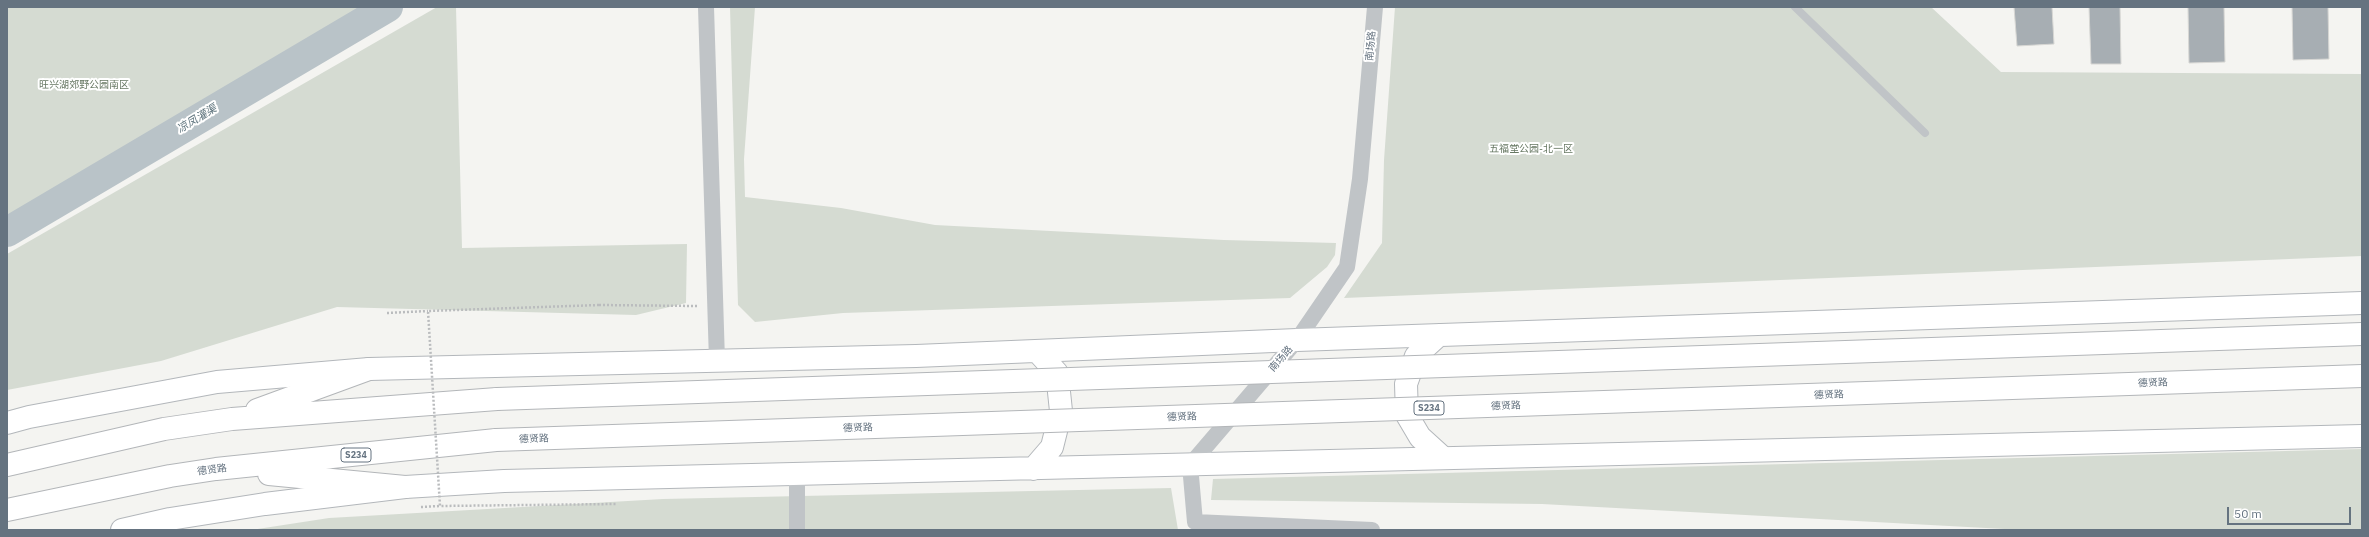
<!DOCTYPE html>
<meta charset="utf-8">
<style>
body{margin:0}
#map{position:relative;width:2369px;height:537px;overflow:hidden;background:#f4f4f1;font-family:"IBM Plex Sans",sans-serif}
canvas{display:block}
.frame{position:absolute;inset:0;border:8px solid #657380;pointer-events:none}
.scale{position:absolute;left:2227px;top:507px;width:124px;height:18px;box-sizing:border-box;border:2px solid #657380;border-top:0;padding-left:5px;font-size:12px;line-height:14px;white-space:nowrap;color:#657380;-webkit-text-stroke:3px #fff;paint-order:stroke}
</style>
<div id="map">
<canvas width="2369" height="537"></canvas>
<div class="frame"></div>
<div class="scale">50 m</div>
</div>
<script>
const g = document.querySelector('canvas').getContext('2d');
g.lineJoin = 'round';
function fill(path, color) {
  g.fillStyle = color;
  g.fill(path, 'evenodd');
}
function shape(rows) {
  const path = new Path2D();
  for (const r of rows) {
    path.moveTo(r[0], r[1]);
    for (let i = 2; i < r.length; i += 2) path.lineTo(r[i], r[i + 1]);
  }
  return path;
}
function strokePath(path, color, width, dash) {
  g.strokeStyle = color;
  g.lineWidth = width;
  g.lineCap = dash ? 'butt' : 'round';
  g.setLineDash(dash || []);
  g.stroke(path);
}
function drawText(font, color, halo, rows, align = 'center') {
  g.font = font + ' "IBM Plex Sans","Noto Sans SC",sans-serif';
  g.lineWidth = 4;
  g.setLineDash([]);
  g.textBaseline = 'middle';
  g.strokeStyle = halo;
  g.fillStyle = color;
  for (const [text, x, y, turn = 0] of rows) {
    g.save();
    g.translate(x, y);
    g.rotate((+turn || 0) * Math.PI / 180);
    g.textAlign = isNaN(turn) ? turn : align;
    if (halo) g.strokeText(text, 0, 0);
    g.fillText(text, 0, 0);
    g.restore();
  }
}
const green = shape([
 [7,7,362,7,165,127,7,217],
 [437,7,456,7,462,248,687,244,686,303,636,315,337,307,161,361,7,390,7,254],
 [730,7,755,7,744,159,745,197,841,208,935,225,1224,240,1336,243,1335,255,1327,267,1290,298,843,313,755,322,738,305],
 [1395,7,1931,7,2001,72,2362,74,2362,256,1344,298,1382,243,1384,160],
 [2362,449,2362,530,2023,530,1542,504,1211,500,1213,479],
 [1171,488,1178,530,251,530,329,518,663,499]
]);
const river = shape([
 [7,232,388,7]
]);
const building = shape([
 [2014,7,2052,7,2054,44,2017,46,2014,7],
 [2089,7,2120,7,2121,64,2091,64,2089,7],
 [2188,7,2224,7,2225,62,2189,63,2188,7],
 [2292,7,2328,7,2329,59,2293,60,2292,7]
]);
const path = shape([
 [599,305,697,306],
 [387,313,428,311],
 [421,507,440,506]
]);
const lane = shape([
 [1795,7,1925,133]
]);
const street = shape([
 [706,7,717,361],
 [797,474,797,530],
 [1372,530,1195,522,1190,465,1297,340,1347,267,1360,179,1375,7]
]);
const secondary = shape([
 [1439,335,1416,356,1406,384,1407,415,1420,437,1442,457],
 [7,423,29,417,217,382,369,369,916,356,1297,340,2362,303],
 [1033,469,1052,447,1061,411,1057,373,1037,351],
 [122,530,170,519,265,504,405,487,504,481,2362,436]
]);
const highway = shape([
 [257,410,369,369],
 [7,465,164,429,232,419,497,399],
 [269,474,405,487],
 [7,510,170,476,216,469,496,440]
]);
const pathBridge = shape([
 [599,305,428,311,440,506,616,504]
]);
const highwayBridge = shape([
 [497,399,2362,334],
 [496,440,2362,376]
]);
const shields = [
 [1429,408,30],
 [356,455,30]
];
const shieldNames = [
 ["S234",1429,408],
 ["S234",356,455]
];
const streetNames = [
 ["南场路",1371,46,-85],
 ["南场路",1281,359,-49],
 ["德贤路",2153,383,-2],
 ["德贤路",1829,395,-2],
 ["德贤路",1506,406,-2],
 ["德贤路",1182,417,-2],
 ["德贤路",858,428,-2],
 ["德贤路",534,439,-2],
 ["德贤路",212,470,-7]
];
const parkNames = [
 ["旺兴湖郊野公园南区",84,85],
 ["五福堂公园-北一区",1531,149]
];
const waterNames = [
 ["凉凤灌渠",197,119,-31]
];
fill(green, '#d5dbd2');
strokePath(river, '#b9c3c8', 30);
fill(building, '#a7aeb3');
strokePath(building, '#d6d6d3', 1);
strokePath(secondary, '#b3b7bb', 24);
strokePath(highway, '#b3b6b9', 24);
strokePath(path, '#babcbe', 2.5, [2, 2]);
strokePath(lane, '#c0c4c7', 8);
strokePath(street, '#c0c4c7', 16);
strokePath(secondary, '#fff', 22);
strokePath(highway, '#fff', 22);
strokePath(highwayBridge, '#b3b6b9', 24, []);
strokePath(pathBridge, '#babcbe', 2.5, [2, 2]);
strokePath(highwayBridge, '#fff', 22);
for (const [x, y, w] of shields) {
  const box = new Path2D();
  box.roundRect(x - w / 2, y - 7, w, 14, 3);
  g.fillStyle = '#fff';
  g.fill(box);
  strokePath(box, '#657380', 1);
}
drawText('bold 9px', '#657380', null, shieldNames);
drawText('10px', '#657380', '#fff', streetNames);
drawText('10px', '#677863', '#fff', parkNames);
drawText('italic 11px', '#60757e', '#fff', waterNames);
</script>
